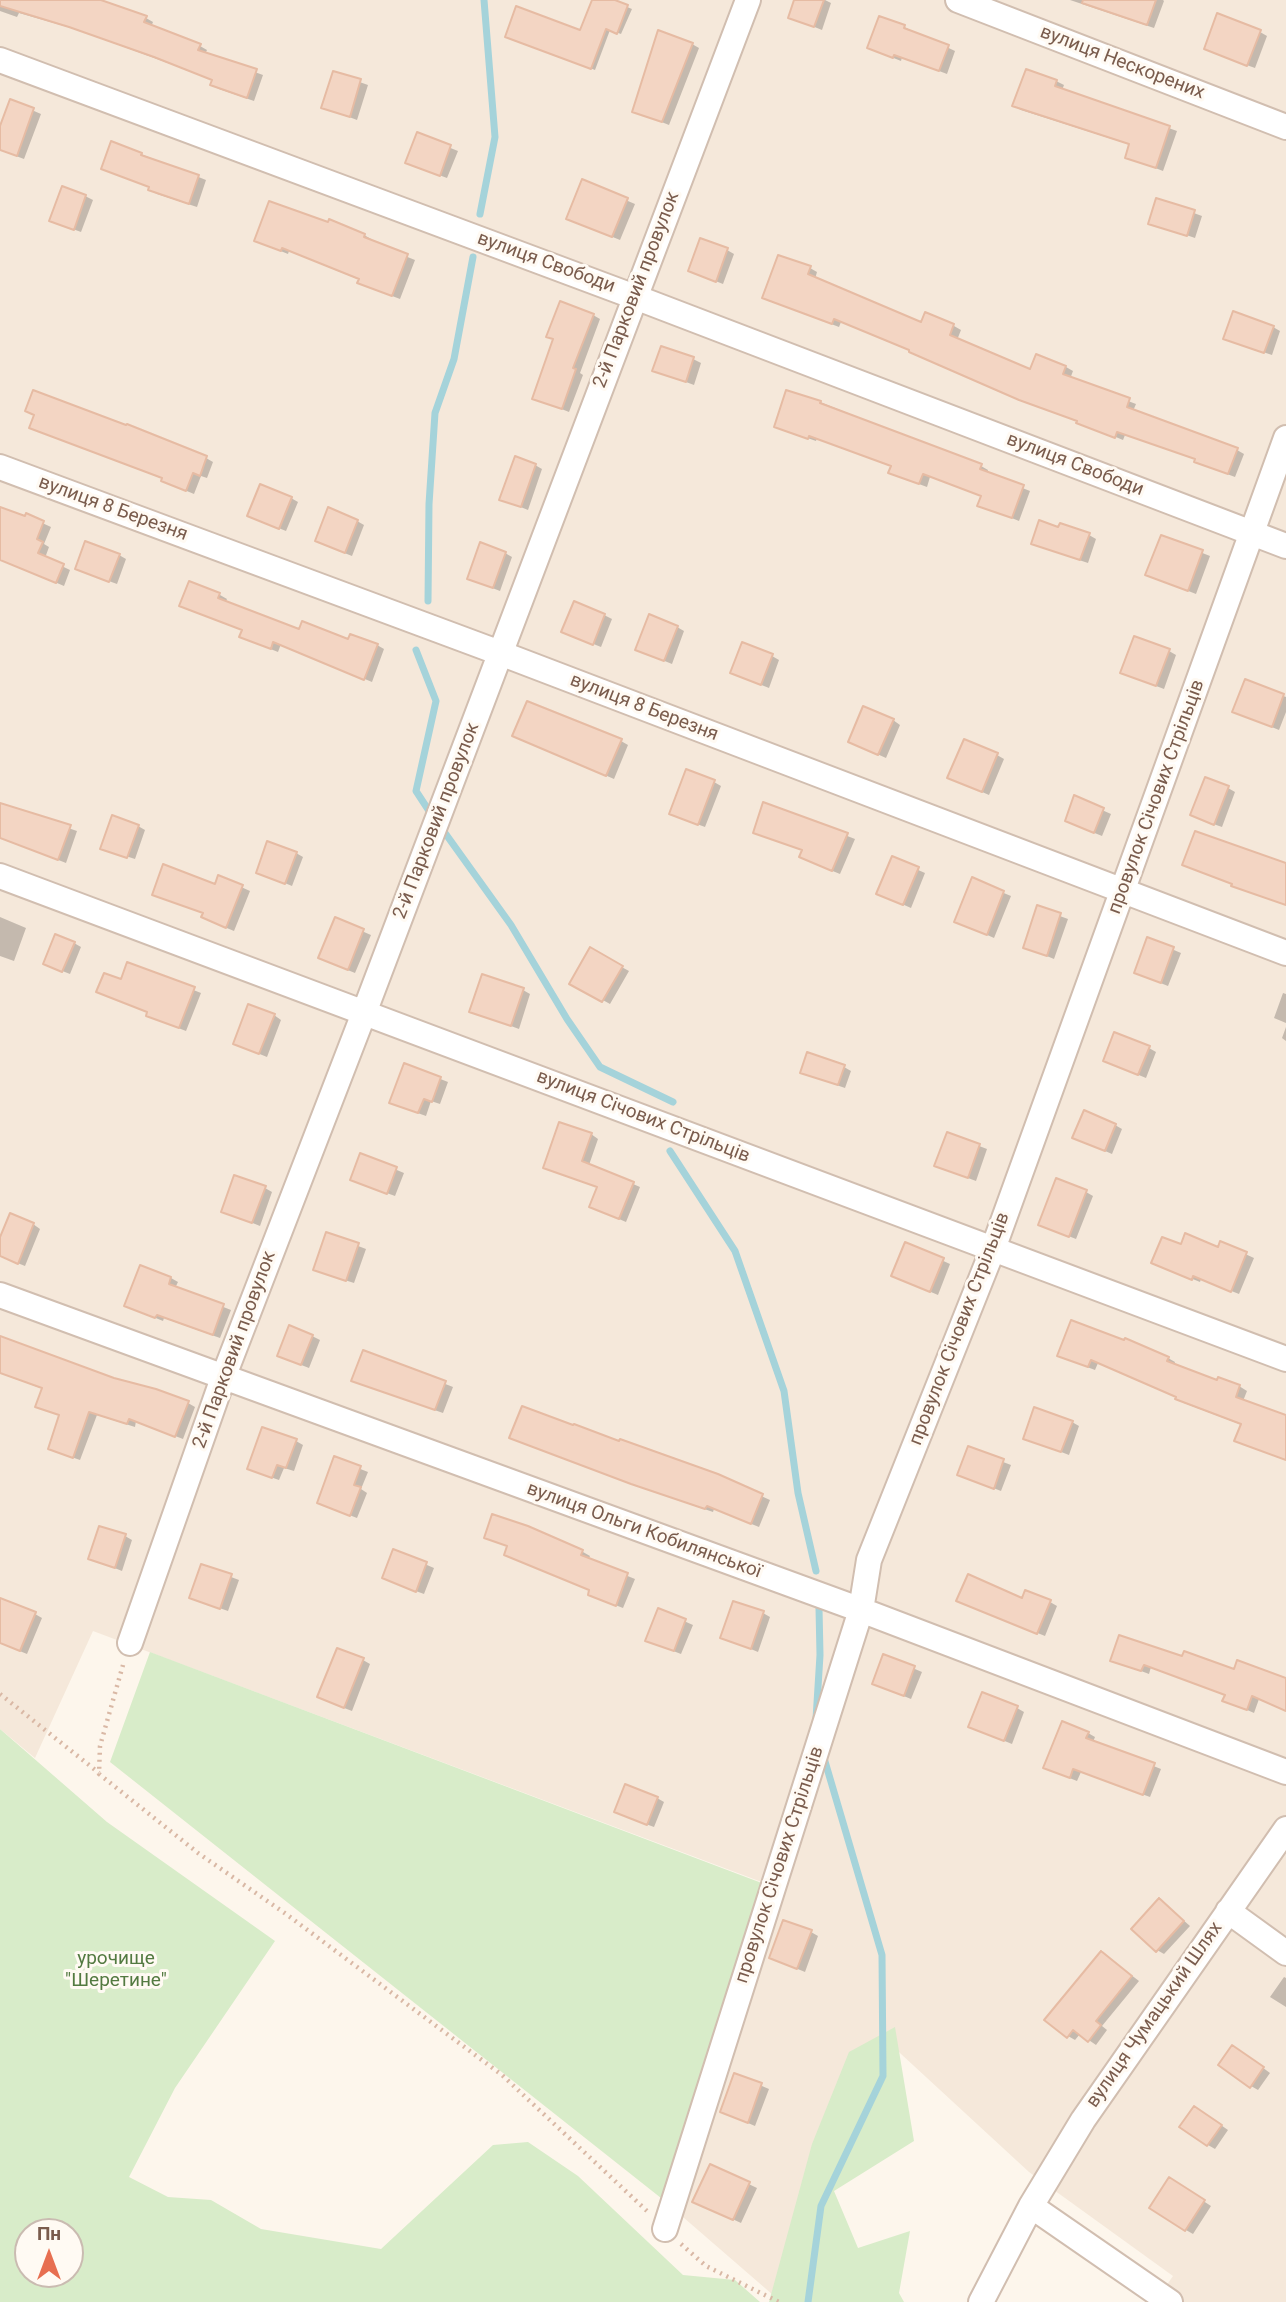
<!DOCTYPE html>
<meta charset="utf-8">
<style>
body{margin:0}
#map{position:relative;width:1286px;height:2302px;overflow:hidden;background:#fdf6ec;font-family:Roboto,sans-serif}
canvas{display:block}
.north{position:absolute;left:14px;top:2218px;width:70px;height:70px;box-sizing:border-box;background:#fffaf3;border:2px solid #cabbb1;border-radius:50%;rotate:0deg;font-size:19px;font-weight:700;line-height:28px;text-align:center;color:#7a5c4d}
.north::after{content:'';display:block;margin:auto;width:24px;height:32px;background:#e76f51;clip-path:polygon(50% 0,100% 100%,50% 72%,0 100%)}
</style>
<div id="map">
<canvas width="1286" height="2302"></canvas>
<div class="north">Пн</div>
</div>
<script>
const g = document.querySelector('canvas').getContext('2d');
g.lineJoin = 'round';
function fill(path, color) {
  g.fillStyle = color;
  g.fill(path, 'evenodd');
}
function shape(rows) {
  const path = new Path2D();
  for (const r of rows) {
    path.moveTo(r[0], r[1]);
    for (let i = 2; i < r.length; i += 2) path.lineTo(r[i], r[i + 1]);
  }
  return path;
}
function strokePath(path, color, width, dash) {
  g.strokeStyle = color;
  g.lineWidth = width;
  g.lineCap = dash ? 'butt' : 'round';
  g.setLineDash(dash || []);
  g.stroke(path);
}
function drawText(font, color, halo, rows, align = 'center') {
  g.font = font + ' Roboto,sans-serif';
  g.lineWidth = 6;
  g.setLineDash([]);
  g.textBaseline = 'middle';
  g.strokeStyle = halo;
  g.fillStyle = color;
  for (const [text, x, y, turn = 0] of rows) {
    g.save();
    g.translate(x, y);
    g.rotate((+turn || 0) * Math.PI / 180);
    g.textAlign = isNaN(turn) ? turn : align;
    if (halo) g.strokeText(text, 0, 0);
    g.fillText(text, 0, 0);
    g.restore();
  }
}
const residential = shape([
 [0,0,1286,0,1286,2302,1155,2302,1173,2276,1029,2172,888,2042,773,2295,661,2198,767,1884,93,1631,35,1758,0,1729]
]);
const green = shape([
 [150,1652,767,1885,661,2198,110,1762],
 [0,1729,107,1822,275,1941,175,2088,129,2177,168,2197,211,2200,261,2229,381,2249,493,2145,528,2142,578,2176,683,2275,735,2280,760,2302,0,2302],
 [28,2232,70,2232,70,2274,28,2274],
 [895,2027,914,2141,834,2191,858,2248,910,2231,899,2293,904,2302,769,2302,812,2144,849,2052]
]);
const shadow = shape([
 [0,0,93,0,146,18,153,22,151,27,200,46,207,50,205,54,263,75,254,101,219,89,212,85,214,80,78,30,19,13,17,17,0,11],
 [593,0,610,0,632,9,621,34,610,30,595,70,511,38,581,32],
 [796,0,825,0,831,3,822,30,790,17],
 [1070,0,1163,0,1164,1,1154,28],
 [904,27,955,51,947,74,902,57,901,61,869,48],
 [1260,32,1267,36,1255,68,1213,53],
 [692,44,699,48,669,125,634,111],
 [334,73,368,85,357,120,323,107],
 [1056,81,1064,85,1062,90,1177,131,1163,171,1127,157,1131,145,1021,110,1014,106],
 [11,101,41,114,24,159,0,150,0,131],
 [418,135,458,151,447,178,415,166],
 [141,154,206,180,197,207,157,194,150,190,151,187,110,172],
 [583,182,635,204,620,240,576,222],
 [85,196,93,200,81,232,59,224],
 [1158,200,1202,216,1195,238,1151,223],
 [364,235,371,239,370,242,415,260,400,299,366,286,359,282,360,280,289,251,288,254,256,241],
 [727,250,734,254,723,284,690,271],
 [810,268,817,272,815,279,922,324,926,314,954,326,961,330,957,340,1031,371,1037,356,1066,367,1073,371,1070,379,1136,404,1133,411,1237,450,1244,454,1235,477,1203,465,1196,459,1125,435,1123,440,841,322,839,327,771,301],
 [593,315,600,319,580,373,583,375,569,412,534,398,555,340],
 [1273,327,1280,331,1272,355,1233,342],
 [693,359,701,363,694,385,654,370],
 [820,402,981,466,988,470,987,474,1030,491,1019,521,980,505,983,496,930,477,927,487,897,476,892,466,817,438,816,441,776,427],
 [31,427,206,458,213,462,207,478,201,476,194,494,170,484,163,479],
 [535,465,542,469,528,510,501,499],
 [291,498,298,502,286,531,256,519],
 [0,509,26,519,27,516,51,527,44,544,49,547,45,558,70,570,64,586,15,565,0,544],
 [357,521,364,525,352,556,324,545],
 [1059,529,1089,535,1096,539,1088,563,1040,547],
 [1162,537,1210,556,1196,594,1155,578],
 [505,553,512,557,500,591,477,582],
 [119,555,126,559,117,584,84,572],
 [190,583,220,595,227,599,226,601,300,631,377,645,384,649,372,682,281,644,278,652,248,640,244,630,188,610,181,606],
 [604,615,612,619,601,647,571,635],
 [677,627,684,631,672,664,645,653],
 [1169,651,1176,655,1164,689,1130,676],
 [772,656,779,660,769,688,739,676],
 [1246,682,1286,697,1286,712,1279,730,1235,712],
 [893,720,900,725,886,758,857,745],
 [522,739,621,741,628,745,614,779],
 [997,755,1004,759,989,795,957,781],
 [714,782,721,786,705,827,678,817],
 [1228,788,1235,792,1222,827,1199,819],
 [1075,798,1111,814,1102,836,1075,825],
 [765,804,855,839,840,874,808,861,804,850,755,832],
 [0,805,77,831,66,863,0,837],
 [138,826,145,830,135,859,107,850],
 [296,853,303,857,292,886,258,872],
 [893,859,925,873,911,908,886,897],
 [219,877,250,891,234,931,210,921,205,914,161,898,216,886],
 [972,880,1011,896,994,938,956,921],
 [1038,908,1068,919,1054,959,1025,947],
 [0,917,26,928,14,961,0,956],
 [336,920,371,935,355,973,328,962],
 [1148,939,1181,953,1168,986,1143,976],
 [74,943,81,947,70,974,52,967],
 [590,950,629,971,610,1004,572,983],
 [128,964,201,993,186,1031,155,1019,122,981],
 [523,990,530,994,519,1029,471,1011],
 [1283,993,1286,994,1286,1023,1274,1018],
 [274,1015,281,1020,267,1057,235,1044],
 [1286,1027,1286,1041,1282,1038],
 [1149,1048,1156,1052,1146,1078,1112,1064],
 [405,1065,448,1082,440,1104,431,1101,426,1116,398,1106],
 [844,1067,851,1071,845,1088,810,1076],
 [1115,1125,1122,1129,1112,1154,1082,1141],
 [591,1134,598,1139,589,1165,640,1187,626,1222,598,1210,599,1188,545,1167],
 [948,1134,987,1149,976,1181,944,1169],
 [361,1155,404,1173,395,1196,359,1183],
 [265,1188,272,1192,260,1226,223,1211],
 [1086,1192,1093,1196,1076,1239,1048,1228],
 [33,1224,40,1229,25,1266,0,1256,0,1242],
 [327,1234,366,1249,354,1283,323,1273],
 [1221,1243,1254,1258,1239,1294,1201,1279,1200,1282,1161,1266,1182,1246,1219,1249],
 [906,1244,950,1264,938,1295,900,1279],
 [171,1278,178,1282,175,1288,231,1310,220,1338,164,1318,163,1321,134,1309],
 [312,1336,320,1340,309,1368,286,1359],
 [0,1338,114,1379,188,1403,195,1407,183,1439,136,1421,135,1427,97,1415,80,1460,57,1452,61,1416,44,1410,43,1389,0,1373],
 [1126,1340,1168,1358,1175,1362,1174,1366,1218,1382,1239,1386,1247,1391,1243,1401,1286,1417,1286,1460,1244,1445,1242,1425,1184,1403,1178,1397,1098,1363,1095,1370,1066,1359,1125,1342],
 [364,1352,453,1387,443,1413,360,1384],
 [1072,1422,1079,1426,1069,1455,1025,1438],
 [511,1438,717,1476,770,1500,759,1527,714,1509,713,1512,640,1487],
 [296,1441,303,1445,294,1471,284,1468,279,1480,256,1472],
 [969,1449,1011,1465,1001,1491,960,1475],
 [335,1459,368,1472,361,1489,367,1493,357,1518,326,1506],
 [528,1528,583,1552,590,1556,588,1560,635,1579,623,1608,597,1598,591,1591,509,1547,486,1537],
 [125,1536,132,1540,122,1571,90,1558],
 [394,1551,434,1568,424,1594,391,1582],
 [202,1566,239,1580,228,1611,199,1601],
 [1023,1600,1050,1602,1057,1606,1045,1636,965,1604],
 [659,1610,693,1625,681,1654,655,1644],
 [0,1613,35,1614,42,1618,27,1654,0,1643],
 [763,1613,770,1617,758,1652,722,1637],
 [884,1656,922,1672,911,1699,874,1684],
 [1183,1658,1235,1672,1286,1680,1286,1711,1259,1699,1254,1713,1225,1700,1226,1695,1151,1667,1149,1674,1112,1660],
 [363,1660,370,1664,352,1711,326,1701],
 [1017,1708,1024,1712,1012,1744,970,1727],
 [1088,1733,1095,1737,1093,1742,1161,1769,1150,1797,1081,1772,1077,1781,1052,1771],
 [657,1798,664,1802,654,1827,624,1816],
 [1166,1905,1190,1926,1164,1954,1157,1950],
 [811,1932,818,1936,805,1972,771,1958],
 [1109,1958,1139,1981,1102,2026,1107,2030,1096,2045,1080,2034,1075,2040,1068,2036],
 [1284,1977,1286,1978,1286,2007,1270,1997],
 [1240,2051,1270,2073,1258,2090,1251,2086],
 [736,2075,769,2089,755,2126,722,2112],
 [1202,2112,1228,2130,1215,2149,1208,2145],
 [711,2166,757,2188,741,2223,702,2205],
 [1177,2184,1211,2206,1193,2234,1186,2230]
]);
const stream = shape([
 [480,214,495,137,484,0],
 [428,601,429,504,435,413,454,359,473,257],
 [416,650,436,701,416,791,433,817],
 [440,826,511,925,567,1019,600,1067,673,1102],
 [670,1151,735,1251,784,1391,798,1493,816,1571],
 [816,1719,820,1655,819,1608],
 [808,2302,821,2206,883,2076,882,1955,824,1758]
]);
const building = shape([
 [0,0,101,0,147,16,144,22,201,44,198,50,257,69,247,98,210,85,212,80,154,57,69,27,0,6,0,0],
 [592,0,615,0,628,5,617,34,606,29,591,69,505,37,516,6,580,30,592,0],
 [794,0,824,0,814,27,788,18,794,0],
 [1083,0,1156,0,1147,25,1082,3,1083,0],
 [1217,13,1261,30,1247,66,1204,49,1217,13],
 [879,16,905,25,904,28,949,45,939,71,894,55,893,58,867,48,879,16],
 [658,30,693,43,662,122,632,112,658,30],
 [1026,69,1057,80,1055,86,1170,126,1156,168,1125,158,1129,144,1012,106,1026,69],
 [333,71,361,79,350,117,321,108,333,71],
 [10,99,34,108,17,156,0,150,0,126,10,99],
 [417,132,451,145,440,176,405,163,417,132],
 [111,141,142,153,141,155,199,175,189,204,148,190,149,187,101,169,111,141],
 [582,179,628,198,612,237,566,219,582,179],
 [62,186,86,195,74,230,49,221,62,186],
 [1156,198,1195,210,1187,236,1148,224,1156,198],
 [269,201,328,222,329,219,365,234,364,237,408,254,392,296,357,283,359,279,282,248,281,251,254,241,269,201],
 [700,238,728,248,716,282,688,271,700,238],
 [778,255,811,266,808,274,921,322,925,312,954,324,950,335,1030,369,1036,354,1066,366,1063,374,1130,398,1127,407,1238,448,1228,474,1194,462,1195,459,1117,432,1115,438,1076,423,1077,421,1019,400,909,352,909,350,834,319,832,324,762,298,778,255],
 [560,301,594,314,573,368,576,369,562,409,532,399,553,339,546,337,560,301],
 [1233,311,1274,326,1264,353,1223,339,1233,311],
 [661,346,694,357,686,382,652,371,661,346],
 [33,390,126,425,127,424,207,456,200,476,193,473,186,491,161,481,162,478,29,428,34,415,25,411,33,390],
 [786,390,821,401,820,403,982,464,980,469,1024,485,1012,518,977,506,981,496,923,474,919,484,888,473,891,466,809,436,808,439,774,427,786,390],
 [515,456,536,464,521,507,499,500,515,456],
 [260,484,292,497,279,529,247,516,260,484],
 [0,507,25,516,26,513,44,521,37,539,43,542,38,553,64,564,56,583,0,560,0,507],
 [328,507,358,520,345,553,315,541,328,507],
 [1039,520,1058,527,1060,523,1090,533,1080,560,1031,544,1039,520],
 [1161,535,1203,550,1188,591,1145,575,1161,535],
 [85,541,120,554,109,582,75,569,85,541],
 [480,542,506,552,493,588,467,579,480,542],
 [189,581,220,593,218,598,299,629,302,621,348,639,350,634,378,644,364,680,273,642,271,649,239,637,242,630,179,606,189,581],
 [574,601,605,614,593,645,561,632,574,601],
 [649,614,678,626,664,661,635,650,649,614],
 [1134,636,1170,649,1156,686,1120,673,1134,636],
 [742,642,773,654,761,685,730,673,742,642],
 [1245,679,1284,694,1272,727,1232,712,1245,679],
 [527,701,622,739,606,776,512,736,527,701],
 [863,706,894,719,878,755,848,742,863,706],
 [964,739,998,753,982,792,947,778,964,739],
 [686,769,715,780,698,825,669,814,686,769],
 [1205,777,1229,786,1214,825,1190,815,1205,777],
 [1074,795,1104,808,1094,833,1065,821,1074,795],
 [763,802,848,833,832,871,799,857,802,850,753,833,763,802],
 [0,803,71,825,58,860,0,838,0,803],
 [112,815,139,825,127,858,100,849,112,815],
 [1195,831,1286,863,1286,905,1231,886,1232,884,1182,865,1195,831],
 [267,841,297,852,285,884,256,873,267,841],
 [892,856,919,867,903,905,876,894,892,856],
 [163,864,215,884,218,875,243,885,226,928,201,917,203,913,152,895,163,864],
 [972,877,1004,891,987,935,954,922,972,877],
 [1037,905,1061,913,1047,956,1023,948,1037,905],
 [335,917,364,929,348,970,318,958,335,917],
 [55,934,75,942,62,972,43,964,55,934],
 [1147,937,1174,947,1161,983,1134,973,1147,937],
 [590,947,623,966,602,1002,569,984,590,947],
 [127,962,195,987,179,1028,146,1016,147,1012,96,992,104,973,121,979,127,962],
 [482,974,524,988,511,1026,469,1012,482,974],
 [248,1004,275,1014,259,1054,233,1044,248,1004],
 [1114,1032,1150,1046,1138,1075,1103,1061,1114,1032],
 [807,1052,845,1065,838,1085,800,1073,807,1052],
 [404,1063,441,1077,432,1102,424,1099,418,1113,389,1103,404,1063],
 [1084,1110,1116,1124,1105,1151,1072,1138,1084,1110],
 [559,1122,592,1133,582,1161,634,1182,619,1219,589,1207,597,1187,543,1168,559,1122],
 [947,1132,980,1144,968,1178,934,1166,947,1132],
 [360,1153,397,1167,387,1194,350,1180,360,1153],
 [234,1175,266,1186,252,1223,221,1212,234,1175],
 [1056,1178,1087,1190,1069,1237,1038,1225,1056,1178],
 [10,1213,34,1223,18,1264,0,1256,0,1237,10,1213],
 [326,1232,359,1243,346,1281,313,1270,326,1232],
 [1185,1233,1218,1247,1220,1241,1247,1252,1231,1292,1193,1276,1192,1280,1151,1263,1162,1237,1181,1244,1185,1233],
 [905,1242,944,1258,930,1292,891,1276,905,1242],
 [140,1265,171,1277,169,1284,224,1304,213,1335,157,1315,155,1318,124,1306,140,1265],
 [1071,1320,1124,1340,1125,1338,1169,1357,1167,1361,1217,1380,1218,1377,1240,1385,1236,1397,1286,1415,1286,1460,1234,1441,1241,1424,1175,1399,1176,1397,1091,1360,1088,1367,1057,1356,1071,1320],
 [289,1325,313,1335,301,1365,277,1356,289,1325],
 [0,1336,114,1378,156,1389,189,1401,175,1437,129,1419,127,1424,89,1412,73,1458,48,1449,59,1415,35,1407,42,1388,0,1373,0,1336],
 [363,1350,446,1381,435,1410,351,1381,363,1350],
 [522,1406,573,1425,574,1424,619,1441,620,1439,718,1474,763,1494,751,1524,707,1506,705,1509,631,1484,509,1438,522,1406],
 [1034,1407,1073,1421,1061,1452,1023,1439,1034,1407],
 [262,1427,297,1439,286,1468,277,1465,272,1478,247,1469,262,1427],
 [968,1446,1004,1459,994,1489,957,1475,968,1446],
 [334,1456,361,1466,354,1485,361,1487,350,1516,317,1503,334,1456],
 [492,1514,528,1526,583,1550,581,1555,628,1573,616,1606,588,1595,589,1590,504,1555,507,1546,484,1538,492,1514],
 [99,1526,126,1534,115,1568,88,1559,99,1526],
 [393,1549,427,1562,416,1592,382,1578,393,1549],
 [201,1564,232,1574,220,1609,189,1598,201,1564],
 [968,1574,1022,1598,1025,1590,1051,1600,1037,1634,956,1601,968,1574],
 [0,1598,36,1612,20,1651,0,1643,0,1598],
 [733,1601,764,1611,751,1649,720,1638,733,1601],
 [658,1608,686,1619,674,1651,645,1641,658,1608],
 [1119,1635,1182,1656,1184,1651,1234,1669,1237,1660,1286,1678,1286,1711,1252,1696,1247,1710,1222,1701,1225,1695,1144,1665,1141,1671,1110,1661,1119,1635],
 [337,1648,364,1658,344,1708,317,1697,337,1648],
 [883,1654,915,1666,904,1696,872,1684,883,1654],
 [982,1692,1018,1706,1004,1741,968,1727,982,1692],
 [1062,1721,1089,1732,1086,1738,1155,1763,1143,1795,1073,1769,1070,1778,1043,1768,1062,1721],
 [625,1784,658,1797,647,1825,614,1812,625,1784],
 [1159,1898,1184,1921,1156,1952,1131,1929,1159,1898],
 [783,1920,812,1930,797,1969,769,1958,783,1920],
 [1101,1951,1132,1976,1096,2021,1101,2025,1088,2042,1073,2030,1067,2038,1044,2020,1101,1951],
 [1232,2045,1264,2067,1250,2088,1218,2065,1232,2045],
 [734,2073,762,2083,748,2123,720,2112,734,2073],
 [1194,2106,1222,2125,1207,2146,1179,2127,1194,2106],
 [710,2164,750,2182,733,2220,692,2202,710,2164],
 [1169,2177,1205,2200,1185,2231,1149,2208,1169,2177]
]);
const path = shape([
 [123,1665,100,1746,99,1774,198,1853,286,1914,502,2075,647,2211],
 [0,1694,99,1773],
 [681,2244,706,2266,779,2302]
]);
const minor = shape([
 [958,0,1286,127],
 [0,60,635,297,1286,546],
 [0,467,500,653,1286,953],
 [0,876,1286,1359],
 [0,1295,861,1610,1286,1772],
 [130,1643,223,1378,364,1013,748,0],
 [1228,1911,1286,1953],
 [1031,2206,1170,2302],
 [665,2229,861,1610,869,1560,993,1249,1286,438],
 [981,2302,1031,2206,1083,2120,1286,1829]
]);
const streetNames = [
 ["вулиця Нескорених",1122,63,21],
 ["вулиця Свободи",546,263,20],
 ["2-й Парковий провулок",637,290,-69],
 ["вулиця Свободи",1075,465,21],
 ["вулиця 8 Березня",113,509,20],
 ["вулиця 8 Березня",644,708,21],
 ["провулок Січових Стрільців",1157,797,-70],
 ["2-й Парковий провулок",437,821,-69],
 ["вулиця Січових Стрільців",643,1117,21],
 ["провулок Січових Стрільців",960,1329,-69],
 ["2-й Парковий провулок",235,1350,-70],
 ["вулиця Ольги Кобилянської",644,1531,20],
 ["провулок Січових Стрільців",780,1865,-72],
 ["вулиця Чумацький Шлях",1155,2015,-55]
];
const parkNames = [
 ["урочище",116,1959],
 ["\"Шеретине\"",116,1981]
];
fill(residential, '#f5e8da');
fill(green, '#d8ecc9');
fill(shadow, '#0003');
strokePath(stream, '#a5d3da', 7);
fill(building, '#f3d5c3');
strokePath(building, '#e6bba3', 2);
strokePath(minor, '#d1beb0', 28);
strokePath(path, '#d9b8a5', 4.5, [2, 5]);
strokePath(minor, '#fff', 24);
drawText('19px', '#7a5c4d', '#fffaf3', streetNames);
drawText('19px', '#537a41', '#fffaf3', parkNames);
</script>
